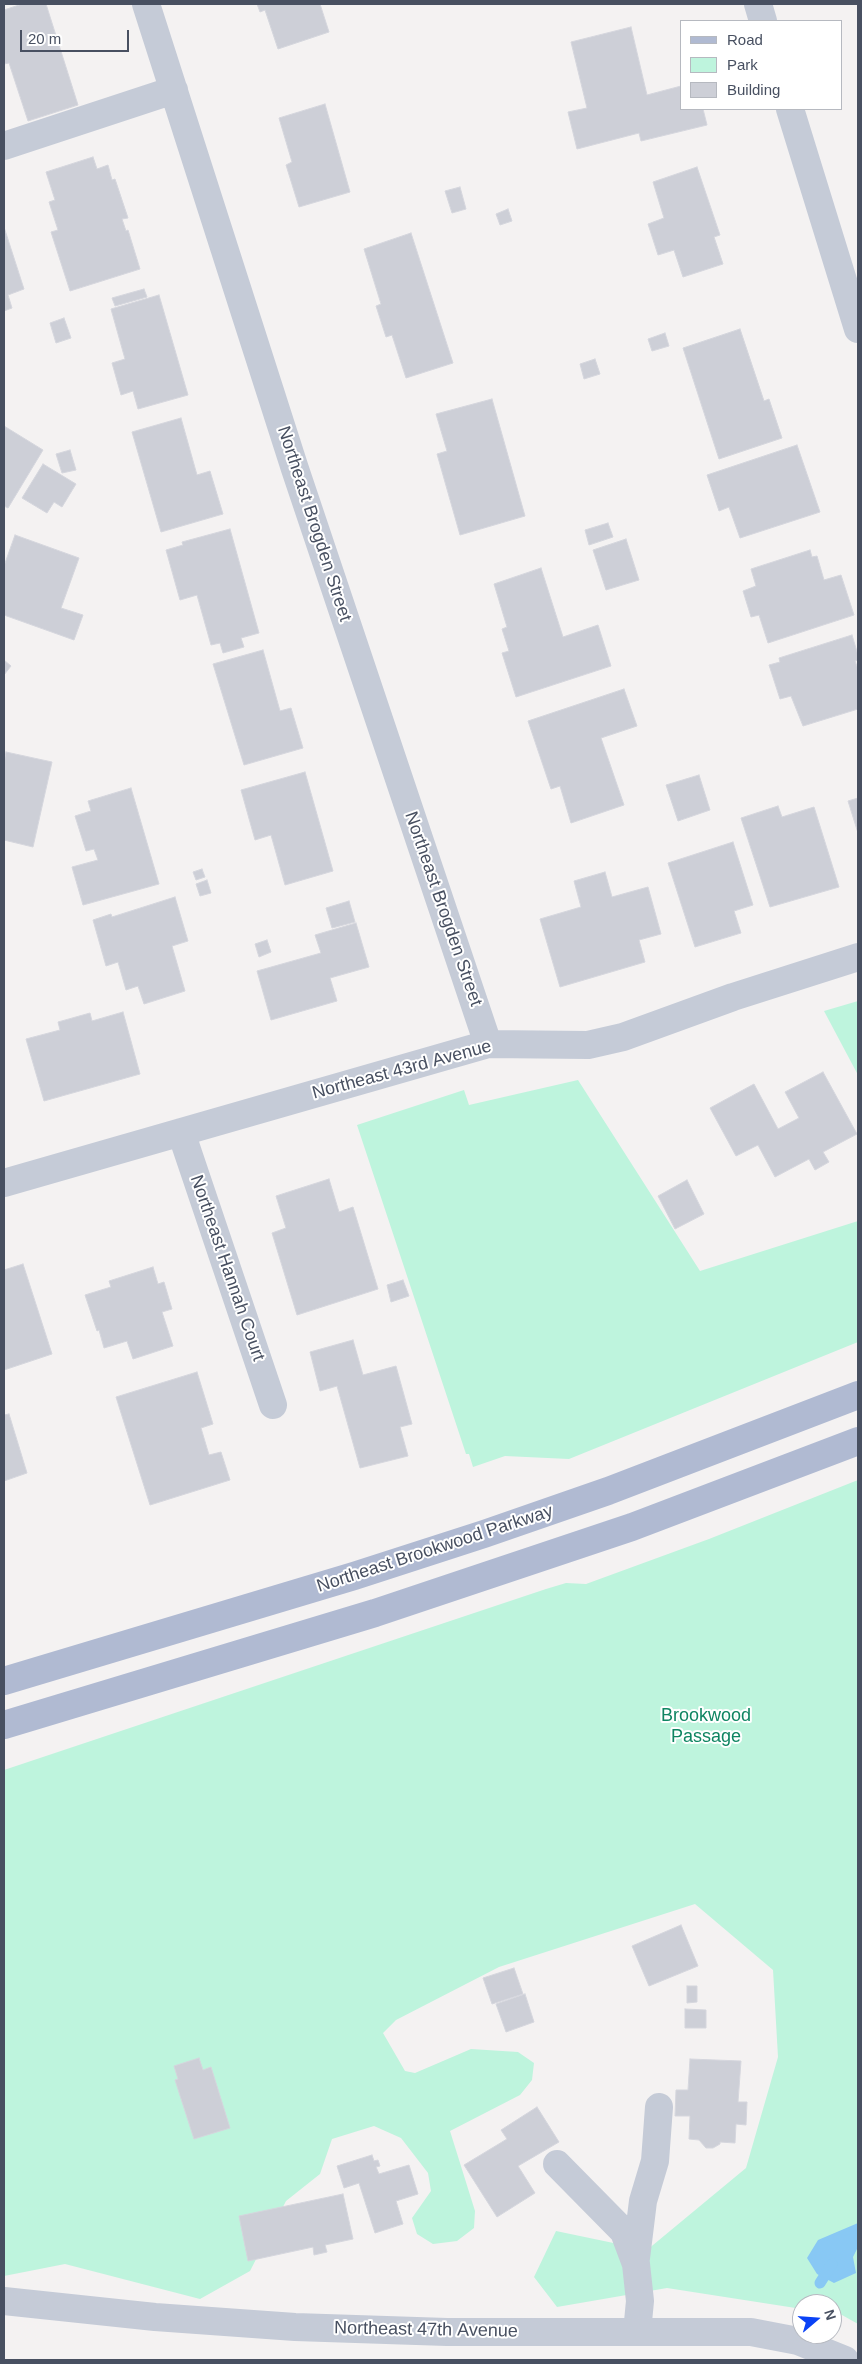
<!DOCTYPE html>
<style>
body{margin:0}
#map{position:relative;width:862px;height:2364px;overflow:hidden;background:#f4f2f2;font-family:Helvetica,sans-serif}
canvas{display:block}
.frame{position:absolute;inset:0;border:5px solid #485061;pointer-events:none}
.legend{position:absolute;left:680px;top:20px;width:162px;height:90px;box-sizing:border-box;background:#fff;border:1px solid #b6b9c0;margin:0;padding:6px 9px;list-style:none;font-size:15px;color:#485061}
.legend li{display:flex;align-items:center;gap:10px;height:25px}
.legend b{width:25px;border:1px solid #b6b9c0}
.north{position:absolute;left:792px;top:2294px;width:50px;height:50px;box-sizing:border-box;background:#fff;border:1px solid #b6b9c0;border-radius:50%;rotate:72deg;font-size:14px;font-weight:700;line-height:20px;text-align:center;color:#485061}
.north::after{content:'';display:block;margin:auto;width:18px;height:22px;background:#0a42f6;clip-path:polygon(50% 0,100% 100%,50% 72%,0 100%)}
.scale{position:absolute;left:20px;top:30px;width:109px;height:22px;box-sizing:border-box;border:2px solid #485061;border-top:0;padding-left:6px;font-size:15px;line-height:18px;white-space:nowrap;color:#485061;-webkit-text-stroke:4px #fff;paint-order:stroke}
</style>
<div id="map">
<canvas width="862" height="2364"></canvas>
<div class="frame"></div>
<ul class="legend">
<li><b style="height:6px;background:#b0bad2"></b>Road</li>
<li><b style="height:14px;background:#bef4dd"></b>Park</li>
<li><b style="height:14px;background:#cdcfd7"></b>Building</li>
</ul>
<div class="north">N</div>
<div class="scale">20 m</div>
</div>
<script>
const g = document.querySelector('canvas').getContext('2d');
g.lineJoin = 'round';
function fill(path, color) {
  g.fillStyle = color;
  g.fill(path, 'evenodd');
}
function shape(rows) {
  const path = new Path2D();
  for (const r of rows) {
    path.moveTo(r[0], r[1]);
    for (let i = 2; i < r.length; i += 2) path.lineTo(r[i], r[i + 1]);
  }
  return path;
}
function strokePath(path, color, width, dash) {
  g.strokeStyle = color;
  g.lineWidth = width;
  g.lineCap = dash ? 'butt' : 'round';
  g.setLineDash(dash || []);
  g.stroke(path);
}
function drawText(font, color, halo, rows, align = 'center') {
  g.font = font + ' Helvetica,sans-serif';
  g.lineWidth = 4;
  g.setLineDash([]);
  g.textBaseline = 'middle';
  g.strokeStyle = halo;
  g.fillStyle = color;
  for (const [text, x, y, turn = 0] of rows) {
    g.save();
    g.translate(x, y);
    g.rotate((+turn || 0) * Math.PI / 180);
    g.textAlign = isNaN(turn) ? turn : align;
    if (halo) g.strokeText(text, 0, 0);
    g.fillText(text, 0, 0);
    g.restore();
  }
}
const green = shape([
 [858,1001,858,1075,824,1011],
 [578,1080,700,1271,858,1221,858,1342,569,1459,505,1456,473,1467,469,1454,466,1454,357,1125,464,1090,469,1105],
 [858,1480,858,2324,842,2315,832,2313,832,2304,802,2304,802,2309,667,2288,557,2307,534,2277,556,2231,647,2250,746,2168,778,2057,773,1970,695,1904,499,1967,396,2020,383,2033,405,2071,415,2073,471,2049,518,2052,534,2063,532,2080,520,2095,450,2131,475,2211,474,2228,457,2241,433,2244,417,2234,412,2218,431,2191,428,2173,401,2138,374,2126,332,2139,320,2174,286,2201,250,2271,200,2299,65,2264,4,2276,4,1770,546,1589,566,1583,586,1584,709,1539]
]);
const water = shape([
 [858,2223,858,2247,853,2257,856,2273,834,2283,817,2274,807,2258,818,2240]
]);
const stream = shape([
 [820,2283,832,2264]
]);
const building = shape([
 [22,4,46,4,78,105,28,121,9,63,4,64,4,10,22,4],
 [257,4,320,4,329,32,278,49,265,10,260,12,257,4],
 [631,27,647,95,681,86,681,109,703,109,707,125,641,141,639,133,577,149,568,112,587,108,571,42,631,27],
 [325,104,350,192,299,207,286,165,292,162,279,118,325,104],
 [93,157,97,169,108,165,112,180,115,179,128,218,122,219,126,231,128,230,140,269,70,291,51,232,58,230,49,202,55,200,46,172,93,157],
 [697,167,720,235,714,237,723,264,683,277,674,250,658,255,648,224,664,218,653,182,697,167],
 [460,187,466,209,452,213,445,191,460,187],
 [508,209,512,221,500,225,496,214,508,209],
 [4,227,24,289,8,295,12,308,4,311,4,227],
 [411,233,453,363,406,378,392,335,386,337,376,306,381,304,364,249,411,233],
 [144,289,147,297,115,306,112,298,144,289],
 [159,295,188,395,138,409,133,391,121,395,112,363,125,359,111,309,159,295],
 [64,318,71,338,56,343,50,323,64,318],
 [740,329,764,401,769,399,782,438,719,459,683,348,740,329],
 [665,333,669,346,652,351,648,339,665,333],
 [595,359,600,374,584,379,580,364,595,359],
 [492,399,525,516,460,535,437,454,447,451,436,414,492,399],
 [181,418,197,475,210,471,223,514,161,532,132,432,181,418],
 [4,426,43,450,8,508,4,506,4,426],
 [797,445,820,512,740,538,729,507,719,511,707,475,797,445],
 [70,450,76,470,62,473,56,454,70,450],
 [43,464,76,484,62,507,54,502,47,513,22,498,43,464],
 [608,523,613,537,589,545,585,530,608,523],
 [230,529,259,633,241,638,244,647,223,653,220,643,211,645,197,595,180,600,166,550,183,545,182,542,230,529],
 [15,535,79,558,61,608,83,615,74,640,4,615,4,566,15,535],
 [626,539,639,580,606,590,593,550,626,539],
 [810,550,812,557,817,556,824,580,841,575,854,615,768,643,759,615,751,617,743,591,756,586,751,569,810,550],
 [541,568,563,637,598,625,611,666,516,697,502,653,509,651,502,629,507,627,494,584,541,568],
 [852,635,858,655,858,660,855,661,858,669,858,709,803,726,791,696,780,699,769,665,780,662,779,658,852,635],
 [263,650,280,711,291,708,303,748,244,765,213,664,263,650],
 [4,660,11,666,4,675,4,660],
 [624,689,637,726,601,738,624,805,571,823,560,786,551,789,528,721,624,689],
 [6,752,52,762,33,847,4,840,4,763,6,752],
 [305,772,333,871,285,885,271,835,255,840,241,790,305,772],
 [699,775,710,810,678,821,666,785,699,775],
 [131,788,159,884,83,905,72,867,98,860,94,849,86,851,75,816,91,811,88,801,131,788],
 [858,798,858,833,848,801,858,798],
 [778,806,782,817,814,807,839,887,770,907,741,818,778,806],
 [733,842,753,905,734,911,741,933,695,947,668,863,733,842],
 [202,869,205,877,196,880,193,872,202,869],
 [605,872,612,897,648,887,661,934,639,940,645,962,560,987,540,919,581,907,574,881,605,872],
 [207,880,211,893,200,896,196,884,207,880],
 [175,897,188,941,172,946,185,991,144,1004,138,986,126,990,118,962,106,966,93,920,111,914,112,917,175,897],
 [349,901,355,922,332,928,326,908,349,901],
 [356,923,369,967,330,978,337,1001,271,1020,257,971,321,953,315,935,356,923],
 [267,940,271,952,259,957,255,944,267,940],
 [123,1012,140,1074,44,1101,26,1039,60,1030,58,1022,90,1013,92,1021,123,1012],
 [823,1072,857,1134,823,1152,829,1162,815,1170,809,1159,775,1177,758,1145,736,1156,710,1108,754,1084,778,1129,799,1118,785,1092,823,1072],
 [329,1179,339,1212,353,1207,378,1289,297,1315,272,1233,286,1228,276,1196,329,1179],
 [687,1180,704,1214,675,1229,658,1196,687,1180],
 [23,1264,52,1354,4,1370,4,1270,23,1264],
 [153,1267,158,1284,164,1282,172,1309,162,1312,173,1346,133,1359,127,1341,104,1348,99,1330,97,1331,85,1295,111,1287,109,1281,153,1267],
 [403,1280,409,1296,391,1302,387,1285,403,1280],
 [353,1340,363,1375,396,1366,412,1424,400,1427,408,1456,360,1468,337,1386,320,1391,310,1352,353,1340],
 [197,1372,213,1424,201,1428,209,1455,221,1452,230,1480,150,1505,116,1397,197,1372],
 [9,1414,27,1473,4,1481,4,1415,9,1414],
 [681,1925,698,1966,649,1986,632,1946,681,1925],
 [514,1968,523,1994,492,2004,483,1978,514,1968],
 [687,1986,697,1986,697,2002,687,2003,687,1986],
 [525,1994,534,2022,506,2032,496,2004,525,1994],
 [685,2009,706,2010,706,2028,685,2028,685,2009],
 [199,2058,203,2070,211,2067,230,2128,194,2139,175,2080,178,2079,174,2066,199,2058],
 [690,2059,741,2061,738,2102,747,2102,746,2125,736,2124,735,2143,720,2142,720,2144,713,2148,706,2148,699,2140,689,2139,690,2116,675,2116,676,2090,688,2090,690,2059],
 [537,2107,559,2142,518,2166,535,2193,497,2217,464,2165,507,2139,501,2130,537,2107],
 [372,2155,374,2161,378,2160,380,2166,376,2167,379,2174,409,2165,418,2194,396,2201,403,2224,375,2233,359,2183,344,2188,337,2166,372,2155],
 [343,2194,353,2239,325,2245,327,2252,314,2255,313,2247,248,2261,239,2216,343,2194]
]);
const minor = shape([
 [146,4,295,469,488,1044],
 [758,4,763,21],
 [790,109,858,329],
 [4,146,174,90],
 [181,1132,273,1405],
 [4,1183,488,1044,588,1045,623,1037,733,997,858,957],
 [557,2164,624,2232,636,2264,640,2301,637,2332],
 [636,2258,643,2201,655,2161,659,2107],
 [4,2301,155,2317,295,2327,447,2332,751,2332,798,2341,845,2360]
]);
const major = shape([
 [4,1681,354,1576,484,1534,608,1491,858,1395],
 [4,1725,375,1613,632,1527,858,1441]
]);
const streetNames = [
 ["Northeast Brogden Street",314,524,72],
 ["Northeast Brogden Street",443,909,71],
 ["Northeast 43rd Avenue",402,1070,-15],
 ["Northeast Hannah Court",227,1268,71],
 ["Northeast Brookwood Parkway",435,1549,-18],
 ["Northeast 47th Avenue",426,2330,1]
];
const parkNames = [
 ["Brookwood",706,1716],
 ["Passage",706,1737]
];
fill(green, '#bef4dd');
fill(water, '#88c8f4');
strokePath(stream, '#88c8f4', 11);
fill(building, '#cdcfd7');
strokePath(building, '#d5d6dd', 1);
strokePath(minor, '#c5cbd7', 28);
strokePath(major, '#b0bad2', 28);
drawText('18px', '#485061', '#fff', streetNames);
drawText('18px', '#0f8562', '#fff', parkNames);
</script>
